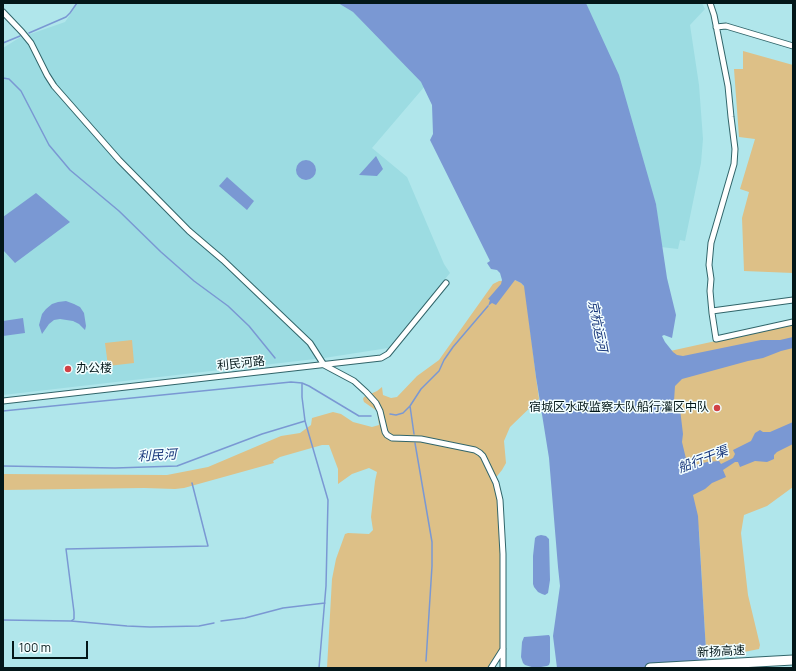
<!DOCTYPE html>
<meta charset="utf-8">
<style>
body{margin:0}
#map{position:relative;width:796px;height:671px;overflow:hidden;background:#b0e6eb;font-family:Manrope,sans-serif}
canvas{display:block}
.frame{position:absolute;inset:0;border:4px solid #031719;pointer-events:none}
.scale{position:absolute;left:12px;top:641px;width:76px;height:18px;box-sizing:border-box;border:2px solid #031719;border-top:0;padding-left:5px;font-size:12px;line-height:14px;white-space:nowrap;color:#031719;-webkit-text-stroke:3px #f3feff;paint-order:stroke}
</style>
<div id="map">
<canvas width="796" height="671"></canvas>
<div class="frame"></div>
<div class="scale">100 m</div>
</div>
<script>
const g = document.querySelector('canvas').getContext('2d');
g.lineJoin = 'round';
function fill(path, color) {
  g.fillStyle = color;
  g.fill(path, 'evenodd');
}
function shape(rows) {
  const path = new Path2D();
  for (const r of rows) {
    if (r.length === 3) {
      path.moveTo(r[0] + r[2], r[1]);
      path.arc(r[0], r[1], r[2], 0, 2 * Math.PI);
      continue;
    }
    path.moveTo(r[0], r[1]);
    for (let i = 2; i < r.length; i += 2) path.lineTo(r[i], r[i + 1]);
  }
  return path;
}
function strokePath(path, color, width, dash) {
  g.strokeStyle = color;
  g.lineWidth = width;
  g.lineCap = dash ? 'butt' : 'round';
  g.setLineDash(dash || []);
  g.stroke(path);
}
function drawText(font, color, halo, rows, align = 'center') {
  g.font = font + ' Manrope,"Noto Sans SC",sans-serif';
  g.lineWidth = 3;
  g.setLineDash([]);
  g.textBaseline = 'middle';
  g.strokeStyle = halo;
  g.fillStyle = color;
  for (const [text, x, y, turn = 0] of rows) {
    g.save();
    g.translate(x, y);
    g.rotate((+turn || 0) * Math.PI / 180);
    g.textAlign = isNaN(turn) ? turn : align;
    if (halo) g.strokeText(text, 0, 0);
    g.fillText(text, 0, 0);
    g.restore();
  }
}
const built = shape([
 [78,3,338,3,353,12,425,86,372,148,407,177,444,264,450,273,388,348,324,358,3,395,3,48,19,38,65,22],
 [586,3,702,3,705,9,690,25,699,85,703,139,701,163,685,241,680,240,678,249,661,247,656,204]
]);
const green = shape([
 [743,51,793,65,793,273,744,271,742,218,749,192,740,189,755,139,739,137,734,69,743,69],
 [515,280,521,283,525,287,536,377,539,399,510,427,504,441,506,463,502,470,494,480,503,519,506,558,506,650,494,668,327,668,332,579,336,559,345,534,348,533,369,534,373,530,371,517,375,481,377,472,369,468,352,474,338,484,338,469,329,445,322,445,280,457,273,461,274,463,184,488,175,489,144,488,3,490,3,474,167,475,208,467,281,436,300,433,311,425,312,418,333,412,341,414,353,422,372,427,379,425,377,411,364,402,363,399,364,397,377,391,382,387,383,395,391,398,397,397,417,376,439,360,493,284,499,281],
 [793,324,793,487,767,506,744,515,741,533,748,595,760,645,759,649,744,652,729,654,715,653,706,652,699,531,661,353],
 [132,340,134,363,108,366,105,343]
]);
const water = shape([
 [338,3,586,3,619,75,656,204,667,278,676,315,672,338,664,335,662,336,665,342,673,352,677,355,683,356,761,340,780,340,793,337,793,348,781,351,763,358,748,361,682,379,675,386,674,401,680,409,683,434,682,442,688,467,707,462,719,461,721,464,733,458,735,454,733,450,751,441,755,433,760,430,763,432,770,432,793,422,793,444,777,452,774,455,774,459,767,462,755,461,740,467,738,462,735,462,723,470,726,477,712,483,705,489,693,495,698,516,707,668,557,668,553,636,560,586,558,567,549,458,536,377,524,286,521,283,515,280,496,305,492,303,488,306,490,300,488,299,501,284,502,280,500,273,497,270,491,269,487,263,490,261,430,140,433,134,432,105,421,82,353,12],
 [376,156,383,169,377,176,359,175],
 [306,170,10],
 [227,177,254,201,247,210,219,186],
 [36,193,70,222,15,263,3,250,3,217],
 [66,301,74,304,80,307,84,313,86,326,85,330,79,324,73,321,60,319,54,320,49,324,42,334,39,325,42,314,46,309,52,304,58,302],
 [23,318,25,333,3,336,3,321],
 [541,535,546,536,549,539,550,580,548,593,545,595,542,594,538,592,534,587,533,584,533,556,535,538,537,536],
 [549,635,550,637,550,662,549,665,547,666,535,668,525,665,523,663,521,657,522,642,524,637]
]);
const stream = shape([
 [29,33,66,17,70,13,77,3],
 [3,43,20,36],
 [3,78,9,79,21,91,49,145,70,170,119,211,161,252,194,281,228,306,249,326,275,358],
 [302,384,302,397,305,421,328,500,326,586,319,668],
 [410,406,414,434],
 [3,411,291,382,302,383,309,386,359,416,371,416],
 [390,414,396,415,403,413,410,406,421,389,439,371,444,360,453,347,488,306],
 [415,443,432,542,432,566,426,661],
 [3,466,115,468,177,466,262,434,305,421],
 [3,620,71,621,127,626,150,627,199,626,214,623],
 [71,621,74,619,74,612,66,549,208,546,192,483],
 [221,621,245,618,283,608,325,603]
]);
const minor = shape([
 [710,3,714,15,728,86,731,117,735,149,734,164,711,243,709,265,711,279,710,291,712,313,716,339,793,322],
 [3,12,22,32,31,43,47,75,54,86,119,160,189,231,223,260,310,343,324,365,354,381,366,392,376,403,380,411,385,432,387,435,392,438,421,439,475,450,480,453,483,456,496,483,500,500,503,554,503,668],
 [716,27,726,26,793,46],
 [712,311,793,300],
 [3,401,381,358,388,354,446,283],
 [491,668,503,649]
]);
const motorway = shape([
 [650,668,793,660]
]);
const markers = [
 [68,369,4,"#d14145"],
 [717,408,4,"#d14145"]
];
const streetNames = [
 ["利民河路",241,364,-6],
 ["新扬高速",721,652,-3]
];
const poiNames = [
 ["办公楼",76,369],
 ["宿城区水政监察大队船行灌区中队",709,408,"right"]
];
const waterNames = [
 ["京杭运河",597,326,79],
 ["利民河",157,456,-3],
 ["船行干渠",703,460,-21]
];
fill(built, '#9cdce2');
fill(green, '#ddc087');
fill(water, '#7a98d3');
strokePath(stream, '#7a98d3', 1.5);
strokePath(minor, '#31656a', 7);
strokePath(motorway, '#31656a', 11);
strokePath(minor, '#fff', 5);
strokePath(motorway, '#fff', 9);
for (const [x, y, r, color] of markers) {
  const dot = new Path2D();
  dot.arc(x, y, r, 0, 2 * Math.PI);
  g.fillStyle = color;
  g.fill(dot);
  strokePath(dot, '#f3feff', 1.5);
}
drawText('12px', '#031719', '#f3feff', streetNames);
drawText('12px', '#031719', '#f3feff', poiNames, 'left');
drawText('italic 13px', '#16357a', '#f3feff', waterNames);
</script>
